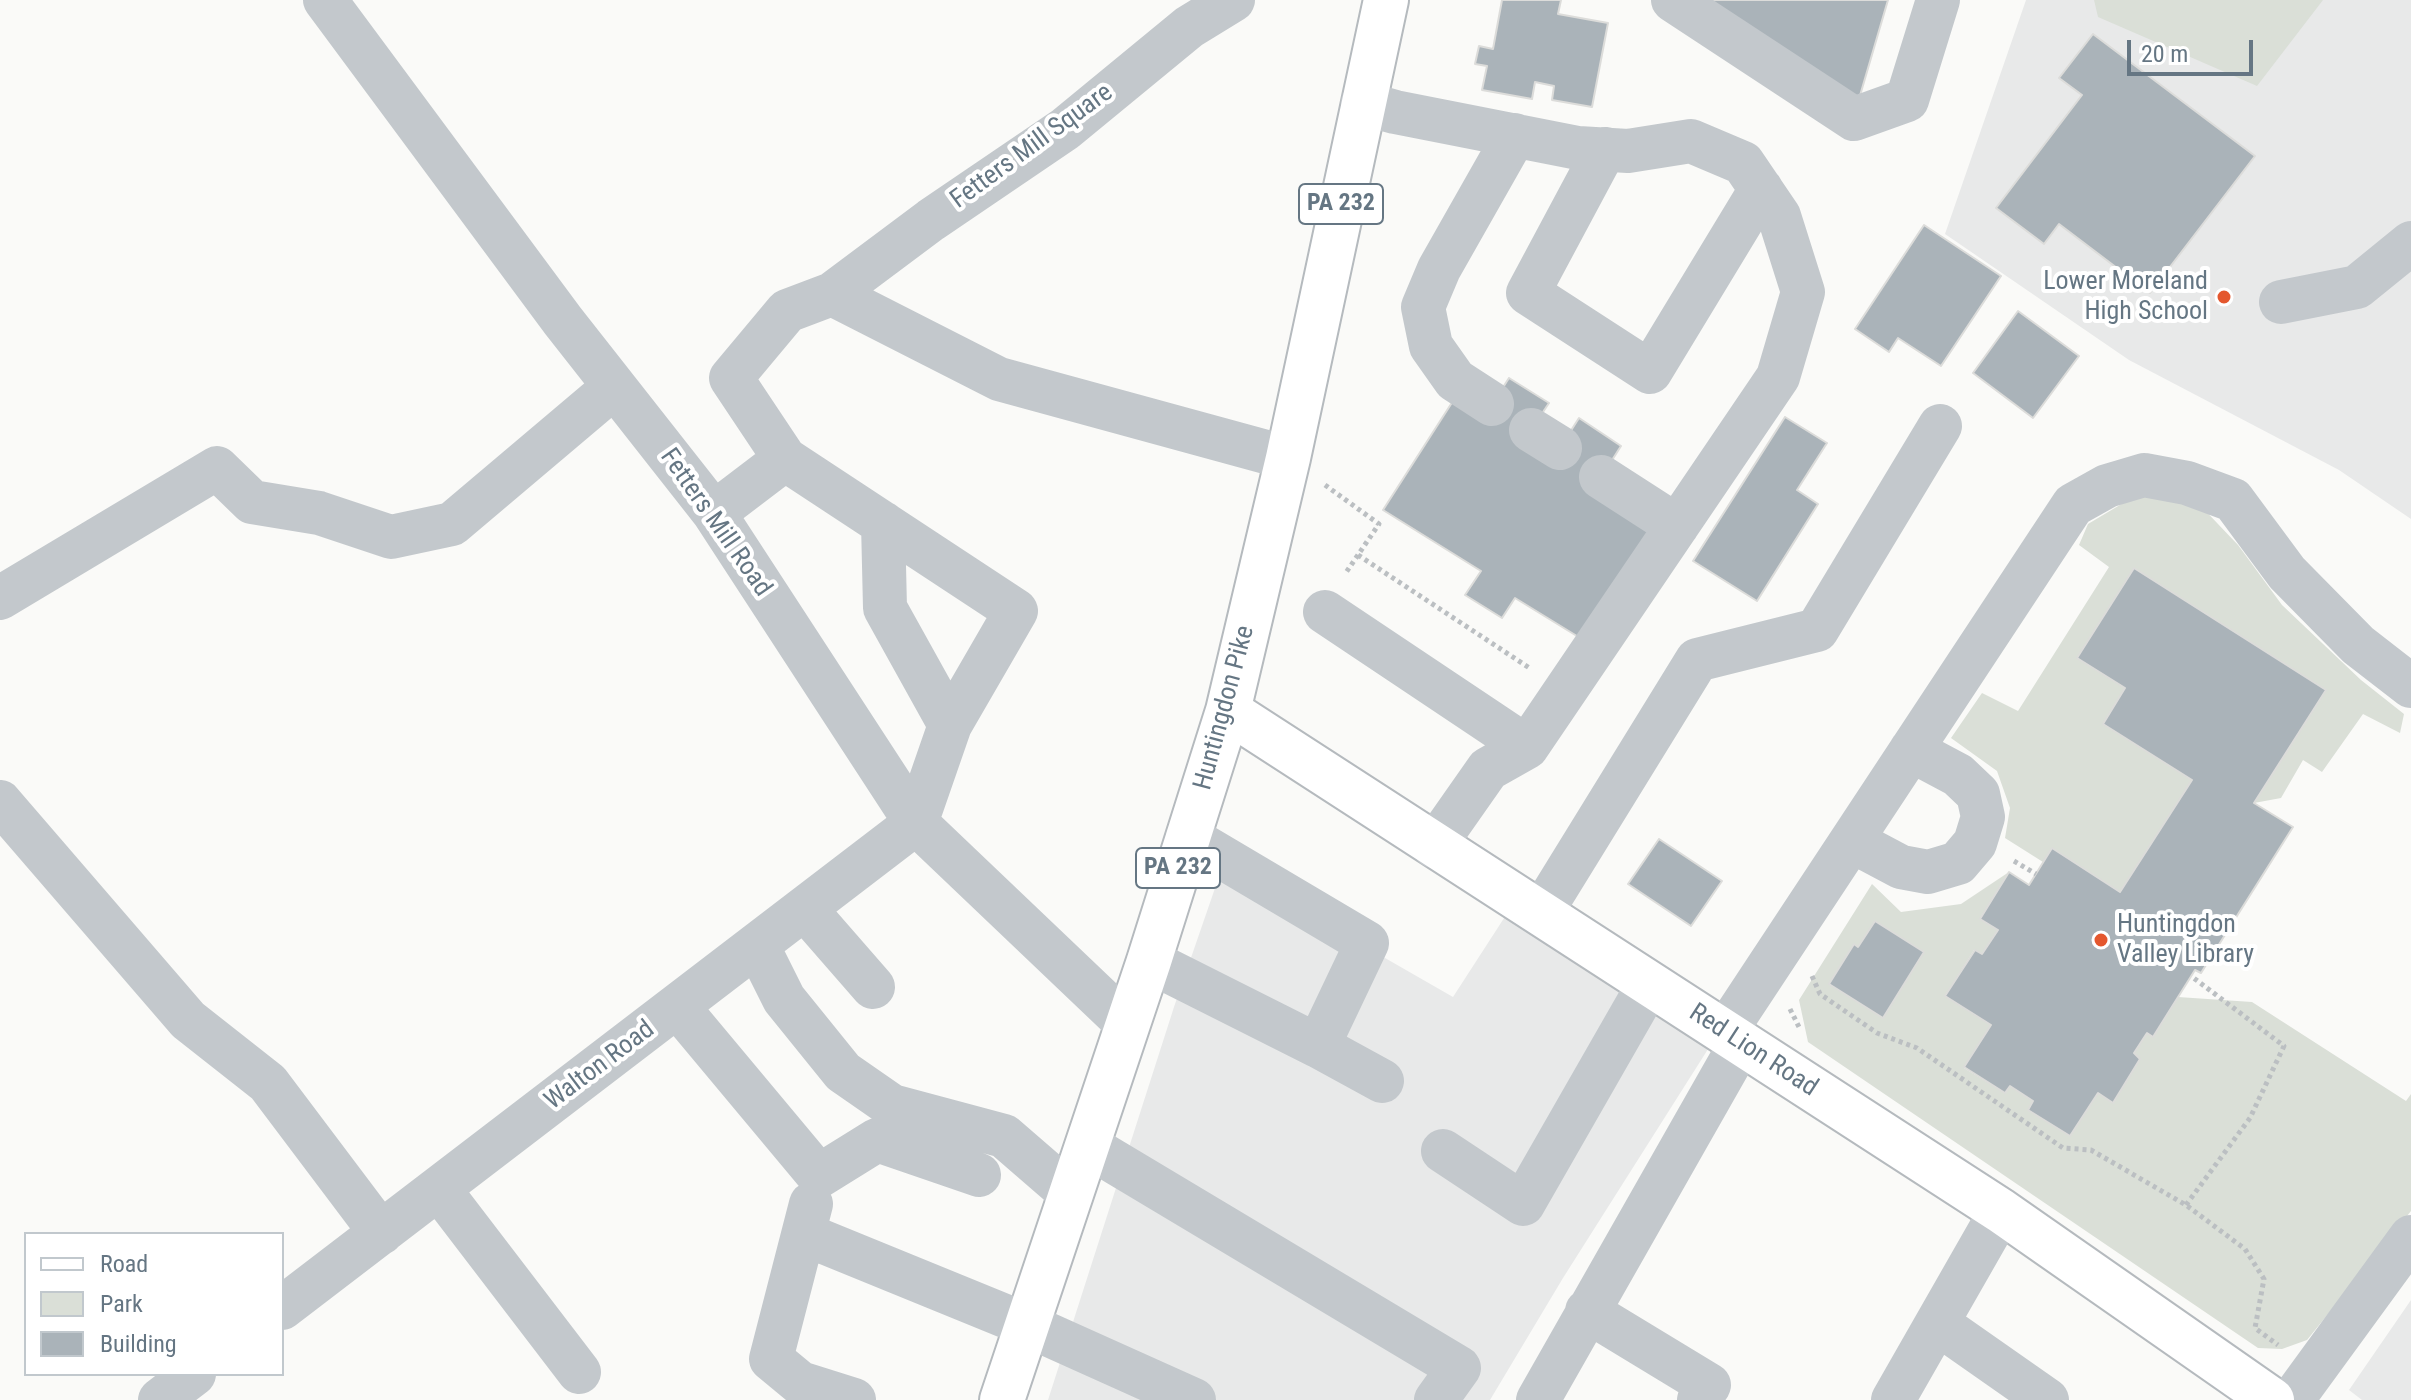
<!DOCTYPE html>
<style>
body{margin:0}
#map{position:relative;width:2411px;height:1400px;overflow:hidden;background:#fafaf8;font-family:"Roboto Condensed",sans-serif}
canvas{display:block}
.legend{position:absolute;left:24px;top:1232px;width:260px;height:144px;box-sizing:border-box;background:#fff;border:2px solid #c1c8cd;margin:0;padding:10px 14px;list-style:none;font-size:24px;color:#657683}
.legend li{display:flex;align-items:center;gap:16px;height:40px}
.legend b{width:40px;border:2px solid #c1c8cd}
.scale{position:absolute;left:2127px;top:40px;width:126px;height:36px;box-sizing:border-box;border:4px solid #657683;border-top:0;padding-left:10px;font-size:24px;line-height:28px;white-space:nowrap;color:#657683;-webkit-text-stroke:6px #fff;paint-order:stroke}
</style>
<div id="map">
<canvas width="2411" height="1400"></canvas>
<ul class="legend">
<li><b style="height:10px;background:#fff"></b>Road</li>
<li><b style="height:22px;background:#dadfd7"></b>Park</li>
<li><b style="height:22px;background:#aab3b9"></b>Building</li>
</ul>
<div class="scale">20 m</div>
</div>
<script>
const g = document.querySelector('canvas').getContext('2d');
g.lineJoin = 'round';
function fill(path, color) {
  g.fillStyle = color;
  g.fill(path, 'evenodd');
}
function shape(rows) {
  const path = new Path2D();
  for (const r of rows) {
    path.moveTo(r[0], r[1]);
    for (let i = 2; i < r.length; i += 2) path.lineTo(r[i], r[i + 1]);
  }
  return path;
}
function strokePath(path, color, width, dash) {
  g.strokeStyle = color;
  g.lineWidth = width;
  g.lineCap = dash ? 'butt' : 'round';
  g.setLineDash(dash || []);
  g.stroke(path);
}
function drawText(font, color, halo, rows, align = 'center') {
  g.font = font + ' "Roboto Condensed",sans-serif';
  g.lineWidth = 8;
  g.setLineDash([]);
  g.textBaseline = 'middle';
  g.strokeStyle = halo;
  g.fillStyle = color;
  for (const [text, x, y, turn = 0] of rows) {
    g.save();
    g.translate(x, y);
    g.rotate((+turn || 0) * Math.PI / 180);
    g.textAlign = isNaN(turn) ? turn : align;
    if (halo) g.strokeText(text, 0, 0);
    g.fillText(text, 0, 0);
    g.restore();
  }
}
const built = shape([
 [2026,0,2411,0,2411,519,2339,470,2129,360,1945,234],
 [1223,865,1453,997,1508,912,1710,1046,1563,1278,1490,1400,1048,1400,1174,1007],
 [2411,1300,2411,1400,2362,1400,2349,1390]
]);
const green = shape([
 [2094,0,2323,0,2257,86,2098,17],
 [2140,493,2198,503,2238,545,2282,605,2361,680,2404,714,2400,733,2363,714,2322,772,2303,760,2281,798,2254,803,2326,690,2134,569,2077,658,2125,688,2103,724,2192,780,2120,892,2052,849,2043,862,2005,838,2010,808,1997,771,1951,738,1982,693,2018,711,2109,567,2079,545,2088,524],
 [2009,872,1980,918,1998,930,1982,954,1974,950,1945,996,1991,1025,1964,1068,2005,1093,2010,1086,2033,1101,2029,1110,2070,1136,2098,1093,2113,1102,2140,1059,2134,1053,2147,1033,2153,1037,2178,997,2252,1002,2406,1101,2411,1094,2411,1211,2307,1340,2282,1349,2258,1348,1808,1042,1799,1000,1872,884,1901,912,1961,904]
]);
const building = shape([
 [1502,0,1561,0,1558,14,1608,23,1592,107,1552,100,1554,86,1535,82,1532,99,1482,90,1487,66,1475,64,1479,46,1493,49,1502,0],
 [1701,0,1888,0,1859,99,1701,0],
 [2093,34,2255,156,2150,293,2059,224,2044,244,1996,208,2082,95,2059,78,2093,34],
 [1924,225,2001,276,1941,366,1898,338,1889,352,1855,329,1924,225],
 [2018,311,2079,356,2033,418,1973,373,2018,311],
 [1509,378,1549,403,1523,442,1552,460,1579,418,1621,446,1595,487,1657,526,1585,641,1515,598,1502,618,1465,595,1481,571,1383,510,1453,401,1482,420,1509,378],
 [1785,417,1827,443,1797,490,1818,504,1757,601,1693,561,1785,417],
 [2134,568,2326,690,2254,803,2293,827,2201,973,2195,970,2153,1037,2147,1033,2134,1053,2140,1059,2113,1103,2098,1093,2070,1136,2028,1110,2033,1101,2010,1086,2005,1093,1964,1067,1991,1025,1945,996,1975,950,1982,954,1998,930,1980,919,2009,872,2029,885,2052,848,2120,892,2192,780,2103,724,2125,688,2077,658,2134,568],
 [1659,839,1722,881,1691,926,1628,884,1659,839],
 [1875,921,1924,952,1883,1018,1829,984,1854,944,1858,947,1875,921]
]);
const path = shape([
 [1325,485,1379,524,1345,574],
 [1358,555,1531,669],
 [2014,861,2036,874],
 [1812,976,1820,994,1877,1033,1917,1048,2063,1148,2091,1150,2186,1205,2245,1249,2264,1279,2255,1328,2278,1345],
 [1790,1009,1800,1029],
 [2186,1205,2250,1118,2284,1046,2191,976]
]);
const minor = shape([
 [325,0,563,321,714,513,916,823,1127,1024],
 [1673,0,1854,119,1907,100,1938,0],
 [1363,103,1395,112,1578,148,1628,151,1691,141,1743,163,1779,216,1803,292,1778,377,1527,747,1488,769,1434,846],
 [1605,149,1528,293,1650,372,1761,189],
 [832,294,931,220,1065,129,1189,27,1233,0],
 [2281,302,2357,287,2411,243],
 [1492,404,1455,380,1431,346,1423,307,1439,269,1515,135],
 [1531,430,1560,448],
 [1601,477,1677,526],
 [714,513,785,459,731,378,787,311,832,294,999,379,1288,458],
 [883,523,885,608,950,725],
 [0,598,217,468,252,502,319,513,391,537,452,524,614,387],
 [1325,612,1527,747],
 [0,802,188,1020,268,1083,381,1233],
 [1852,841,1901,867,1928,872,1958,863,1975,843,1983,817,1978,794,1958,775,1911,750],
 [805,909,873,987],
 [1541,913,1697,660,1817,630,1940,426],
 [757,945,784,999,843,1072,892,1106,1004,1136,1071,1194],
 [1149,961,1318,1046,1367,943,1188,837],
 [677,1006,819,1176,877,1140,979,1175],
 [1725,1032,2073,505,2107,486,2144,475,2187,483,2233,500,2287,573,2358,645,2411,686],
 [1318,1046,1382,1081],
 [1088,1146,1459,1368,1436,1400],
 [1443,1151,1523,1204,1649,984],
 [439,1189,579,1372],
 [811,1204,771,1359,800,1383,854,1400],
 [804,1234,1027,1325,1194,1400],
 [282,1308,916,823,950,725,1016,611,785,459],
 [1587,1311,1709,1385,1699,1400],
 [1937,1323,2047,1400],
 [160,1400,194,1374],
 [1538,1400,1741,1043],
 [1893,1400,2001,1211],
 [2292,1400,2411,1237]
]);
const major = shape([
 [1228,711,2001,1211,2272,1400],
 [1002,1400,1149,961,1228,711,1288,458,1386,0]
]);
const markers = [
 [2224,297,8,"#e4572e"],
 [2101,940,8,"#e4572e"]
];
const shields = [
 [1341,204,84],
 [1178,868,84]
];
const shieldNames = [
 ["PA 232",1341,204],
 ["PA 232",1178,868]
];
const streetNames = [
 ["Fetters Mill Square",1032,147,-36],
 ["Fetters Mill Road",715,523,55],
 ["Huntingdon Pike",1225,708,-75],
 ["Red Lion Road",1753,1051,33],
 ["Walton Road",600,1066,-37]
];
const poiNames = [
 ["Lower Moreland",2208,282],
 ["High School",2208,312],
 ["Huntingdon",2117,925,"left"],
 ["Valley Library",2117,955,"left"]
];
fill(built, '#e8e9e9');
fill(green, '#dadfd7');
fill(building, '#aab3b9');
strokePath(building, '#dcdcda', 2);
strokePath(major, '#b5babe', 48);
strokePath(path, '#bbbfc2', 5, [4, 4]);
strokePath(minor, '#c3c8cc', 44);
strokePath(major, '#fff', 44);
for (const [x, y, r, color] of markers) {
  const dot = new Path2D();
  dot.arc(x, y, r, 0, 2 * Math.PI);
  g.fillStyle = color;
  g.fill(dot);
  strokePath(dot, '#fff', 3);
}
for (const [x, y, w] of shields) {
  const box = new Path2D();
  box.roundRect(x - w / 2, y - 20, w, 40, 6);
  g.fillStyle = '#fff';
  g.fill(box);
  strokePath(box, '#657683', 2);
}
drawText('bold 24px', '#657683', null, shieldNames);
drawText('26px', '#657683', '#fff', streetNames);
drawText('26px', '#657683', '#fff', poiNames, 'right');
</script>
